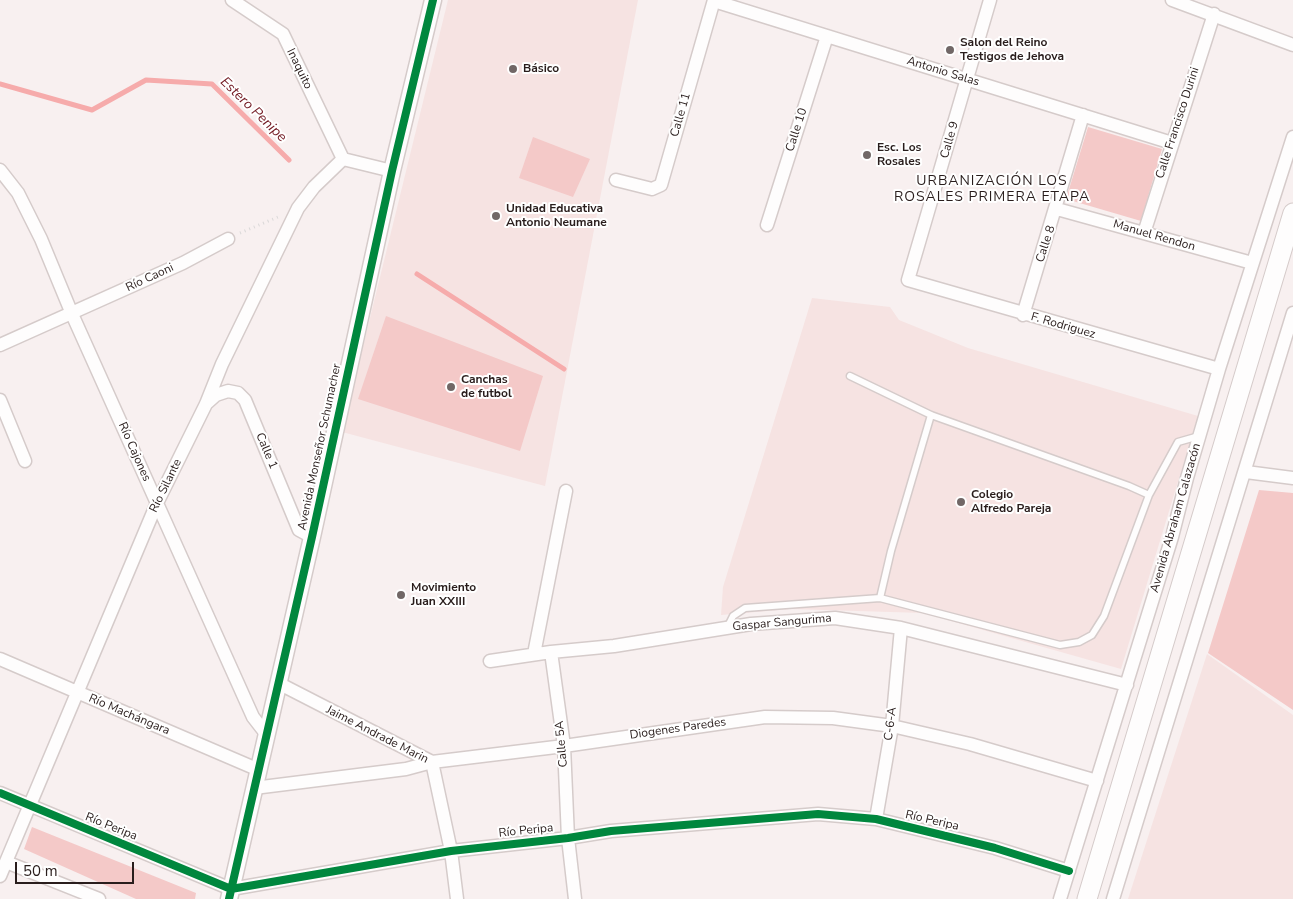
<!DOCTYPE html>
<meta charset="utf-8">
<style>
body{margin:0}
#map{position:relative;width:1293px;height:899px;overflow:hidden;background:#f8f0f0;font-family:"Nunito Sans",sans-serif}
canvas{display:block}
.scale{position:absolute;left:15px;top:862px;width:119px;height:22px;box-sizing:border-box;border:2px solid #291d1c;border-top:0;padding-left:6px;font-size:15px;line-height:18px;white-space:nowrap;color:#291d1c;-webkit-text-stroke:4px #fff;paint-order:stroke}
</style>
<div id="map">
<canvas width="1293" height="899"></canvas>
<div class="scale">50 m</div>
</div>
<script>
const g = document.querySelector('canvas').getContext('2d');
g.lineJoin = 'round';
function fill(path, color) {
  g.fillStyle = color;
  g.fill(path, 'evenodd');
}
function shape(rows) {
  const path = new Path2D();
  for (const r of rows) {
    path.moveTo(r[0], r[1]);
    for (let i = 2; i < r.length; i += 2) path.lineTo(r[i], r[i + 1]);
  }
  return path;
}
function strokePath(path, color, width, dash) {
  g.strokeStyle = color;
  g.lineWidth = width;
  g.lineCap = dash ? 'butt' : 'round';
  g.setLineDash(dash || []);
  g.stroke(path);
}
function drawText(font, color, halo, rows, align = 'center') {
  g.font = font + ' "Nunito Sans",sans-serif';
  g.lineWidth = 4;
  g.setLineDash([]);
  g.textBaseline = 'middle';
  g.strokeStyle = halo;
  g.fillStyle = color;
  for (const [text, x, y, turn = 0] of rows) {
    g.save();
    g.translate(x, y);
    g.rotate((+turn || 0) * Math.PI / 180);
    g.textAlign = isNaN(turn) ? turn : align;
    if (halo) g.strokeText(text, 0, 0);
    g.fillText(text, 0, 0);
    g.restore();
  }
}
const built = shape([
 [448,0,638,0,545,486,342,432],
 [812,298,890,307,899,320,968,348,1198,416,1121,669,923,613,791,609,721,615,723,587],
 [1207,654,1293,715,1293,899,1128,899]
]);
const green = shape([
 [1088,127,1162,149,1141,221,1066,199],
 [533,137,590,159,573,197,519,178],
 [386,316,543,376,520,451,358,399],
 [1259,490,1293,493,1293,710,1208,653],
 [32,827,196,893,195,899,136,899,24,849]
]);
const stream = shape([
 [0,84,92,110,146,80,212,84,289,160],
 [417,274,564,369]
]);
const path = shape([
 [240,233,278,217]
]);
const service = shape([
 [850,376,931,415,1129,486,1149,495,1178,442,1199,436],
 [931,415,891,551,880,598,1060,645,1079,642,1092,635,1104,616,1149,495],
 [727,628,733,616,745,608,880,598]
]);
const minor = shape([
 [232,0,283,34,343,159],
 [990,0,908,280,1219,369],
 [1172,0,1293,45],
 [714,1,1172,143],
 [0,170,18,193,41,239,72,314,253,717,267,735],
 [616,180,652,189,661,185,714,0],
 [1057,209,1252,263],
 [767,225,827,36],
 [1144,233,1214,14],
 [1023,315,1083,115],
 [0,345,183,263,228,239],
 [0,400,25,461],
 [207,403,216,395,228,391,238,393,245,400,299,530,312,537],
 [1246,472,1293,478],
 [551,652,614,646,751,624,835,618,901,628,1127,685],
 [534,654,566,491],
 [0,659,259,770],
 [490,661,551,652,564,746,568,838,575,899],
 [278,683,432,762,451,851,457,899],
 [254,788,406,769,432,762,564,746,765,717,833,718,892,726,970,744,1097,781],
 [0,793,231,889,451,851,568,838,611,831,818,814,876,819,995,848,1069,871],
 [876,819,892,726,901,628],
 [6,862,99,899],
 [0,876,157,503,206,404,222,364,298,208,314,187,343,159,392,171],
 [1060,899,1172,537,1187,478,1219,369,1293,137],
 [1113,899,1293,313]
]);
const tertiary = shape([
 [229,899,312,537,392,171,433,0]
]);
const secondary = shape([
 [1087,899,1293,213]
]);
const cycleway = shape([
 [0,793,231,889,451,851,568,838,611,831,818,814,876,819,995,848,1069,871],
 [229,899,312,537,392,171,433,0]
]);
const markers = [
 [950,50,5,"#716766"],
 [513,69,5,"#716766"],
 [867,155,5,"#716766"],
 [496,216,5,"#716766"],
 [451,387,5,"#716766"],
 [961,502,5,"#716766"],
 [401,595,5,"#716766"]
];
const poiNames = [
 ["Salon del Reino",960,43],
 ["Testigos de Jehova",960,57],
 ["Básico",523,69],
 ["Esc. Los",877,148],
 ["Rosales",877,162],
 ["Unidad Educativa",506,209],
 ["Antonio Neumane",506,223],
 ["Canchas",461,380],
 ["de futbol",461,394],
 ["Colegio",971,495],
 ["Alfredo Pareja",971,509],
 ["Movimiento",411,588],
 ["Juan XXIII",411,602]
];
const streetNames = [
 ["Inaquito",299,69,64],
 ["Antonio Salas",943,72,17],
 ["Calle 11",681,115,-74],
 ["Calle Francisco Durini",1178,123,-72],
 ["Calle 10",797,130,-72],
 ["Calle 9",950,140,-74],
 ["Manuel Rendon",1154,236,16],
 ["Calle 8",1046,244,-72],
 ["Río Caoni",150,278,-25],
 ["F. Rodriguez",1063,326,16],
 ["Avenida Monseñor Schumacher",320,447,-78],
 ["Calle 1",266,451,67],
 ["Río Cajones",134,452,66],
 ["Río Silante",166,486,-64],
 ["Avenida Abraham Calazacón",1176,518,-74],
 ["Gaspar Sangurima",782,623,-5],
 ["Río Machángara",129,715,23],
 ["C-6-A",891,724,-83],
 ["Diogenes Paredes",678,729,-8],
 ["Jaime Andrade Marin",377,735,27],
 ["Calle 5A",562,744,-95],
 ["Río Peripa",932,821,13],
 ["Río Peripa",111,827,22],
 ["Río Peripa",526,831,-6]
];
const waterNames = [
 ["Estero Penipe",253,110,44]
];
const neighbourhoodNames = [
 ["URBANIZACIÓN LOS",992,182],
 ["ROSALES PRIMERA ETAPA",992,198]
];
fill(built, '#f6e3e2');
fill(green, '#f4c9c8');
strokePath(stream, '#f6abab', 5);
strokePath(service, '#d5cbca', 9);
strokePath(minor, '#d5cbca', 15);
strokePath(tertiary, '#d5cbca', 19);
strokePath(secondary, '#d5cbca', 21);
strokePath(path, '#dad8d8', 3, [1, 4]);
strokePath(service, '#fefdfd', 6);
strokePath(minor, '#fefdfd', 12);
strokePath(tertiary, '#fefdfd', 16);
strokePath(secondary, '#fefdfd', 19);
strokePath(cycleway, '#00873e', 8);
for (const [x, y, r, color] of markers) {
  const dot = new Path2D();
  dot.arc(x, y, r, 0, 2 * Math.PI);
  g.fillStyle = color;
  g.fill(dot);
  strokePath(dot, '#fff', 2);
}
drawText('bold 12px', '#291d1c', '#fff', poiNames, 'left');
drawText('12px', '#291d1c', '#fff', streetNames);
drawText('italic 14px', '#711720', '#fff', waterNames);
g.letterSpacing = '1px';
drawText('14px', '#291d1c', '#fff', neighbourhoodNames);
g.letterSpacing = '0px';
</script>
